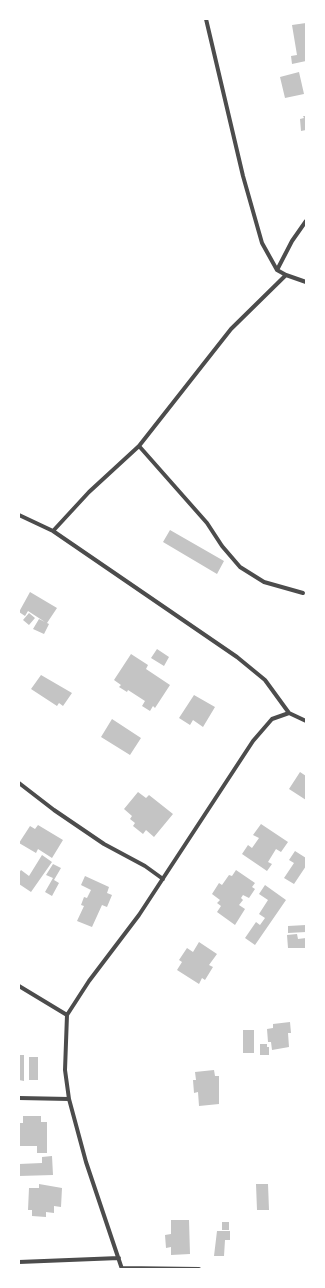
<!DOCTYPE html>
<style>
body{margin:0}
#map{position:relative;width:325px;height:1288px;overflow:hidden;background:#fff;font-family:Spectral,serif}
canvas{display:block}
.frame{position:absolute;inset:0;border:20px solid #fff;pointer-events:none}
</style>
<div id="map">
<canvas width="325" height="1288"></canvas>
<div class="frame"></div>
</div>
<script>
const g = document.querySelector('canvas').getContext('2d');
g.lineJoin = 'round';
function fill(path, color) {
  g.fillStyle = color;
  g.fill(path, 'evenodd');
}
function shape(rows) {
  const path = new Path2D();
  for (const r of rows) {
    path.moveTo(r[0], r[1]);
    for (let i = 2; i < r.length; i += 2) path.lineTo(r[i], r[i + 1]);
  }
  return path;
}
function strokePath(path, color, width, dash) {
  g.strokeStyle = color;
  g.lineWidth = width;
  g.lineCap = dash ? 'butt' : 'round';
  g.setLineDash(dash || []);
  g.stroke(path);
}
const building = shape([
 [306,23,306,61,292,64,291,56,297,55,292,25],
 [299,72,304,94,285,98,280,77],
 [303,116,306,116,306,130,301,131,300,119,304,118],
 [170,530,224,561,217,574,163,542],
 [30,592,57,608,47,623,49,624,44,634,33,629,39,619,45,622,28,611,25,616,19,612],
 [29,613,35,618,29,625,23,620],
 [157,649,169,657,164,666,151,658],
 [131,654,148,665,146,669,170,685,155,708,153,706,150,711,142,706,145,701,128,690,127,692,119,687,121,685,114,680],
 [41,675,72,693,63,706,59,703,57,706,31,689],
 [194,695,215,707,203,727,193,720,190,725,179,718],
 [112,719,141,738,130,755,101,737],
 [300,772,306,776,306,800,289,789],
 [138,792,146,798,149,795,173,814,154,837,146,830,143,834,133,826,135,823,130,819,132,816,124,809],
 [261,824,288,842,281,852,276,849,268,862,272,864,267,871,242,854,248,845,252,848,259,838,253,835],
 [38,825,63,840,52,858,38,849,36,853,19,843,30,826,35,829],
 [295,851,306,858,306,866,294,884,284,878,294,863,289,860],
 [42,855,52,862,31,892,19,884,19,873,21,870,29,876],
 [53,864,61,868,54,880,59,883,52,896,45,892,53,878,46,875],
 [236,870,255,883,252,887,255,889,249,898,243,895,241,898,243,900,239,905,245,909,235,925,217,912,221,906,217,903,220,900,212,894,219,883,222,885,229,875,232,876],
 [85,876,109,887,107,893,112,895,107,907,102,905,92,927,77,921,84,906,81,905,84,897,87,898,91,890,81,885],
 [265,885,286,900,255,945,245,938,256,922,260,925,265,918,259,914,268,900,259,894],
 [306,925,306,932,288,933,288,926],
 [297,934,298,939,306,938,306,948,288,948,287,935],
 [199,942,217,954,209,965,213,967,205,980,202,978,199,984,177,970,182,962,179,960,187,948,193,952],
 [290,1022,291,1033,288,1033,289,1047,272,1050,271,1042,268,1042,267,1029,273,1028,273,1024],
 [243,1030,254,1030,254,1053,243,1053],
 [260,1044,267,1044,267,1047,269,1047,269,1055,260,1055],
 [19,1055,24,1055,24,1081,19,1080],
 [29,1057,38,1057,38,1080,29,1080],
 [214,1070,215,1076,219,1076,219,1104,199,1106,198,1092,194,1093,193,1080,196,1080,195,1072],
 [23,1116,41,1116,41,1122,47,1122,47,1153,37,1153,37,1146,19,1146,19,1123,23,1123],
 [52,1156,53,1175,19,1176,19,1164,42,1163,42,1157],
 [39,1184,62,1188,61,1207,54,1206,54,1213,46,1212,46,1217,32,1216,32,1210,28,1210,29,1188,39,1188],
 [256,1184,268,1184,269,1210,257,1210],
 [171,1220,189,1220,190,1254,171,1255,171,1247,166,1248,165,1235,171,1234],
 [222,1222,229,1222,229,1230,222,1230],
 [217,1231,230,1231,230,1240,225,1240,224,1256,214,1256]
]);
const minor = shape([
 [206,19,243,176,262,243,277,270,286,275,306,282],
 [277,270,292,241,306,221],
 [139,446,207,523,222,546,240,567,264,582,303,593],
 [19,515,53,531,237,657,265,680,289,713],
 [53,531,89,492,139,446,231,329,286,275],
 [19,783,54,810,104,844,145,866,163,879],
 [19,986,67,1015],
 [19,1098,69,1099],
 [19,1262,119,1258],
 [122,1268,199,1269],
 [122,1269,86,1162,69,1099,65,1070,67,1015,89,981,139,915,253,741,272,719,289,713,306,721]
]);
fill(building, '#c4c4c4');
strokePath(minor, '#4c4c4c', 4);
</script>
